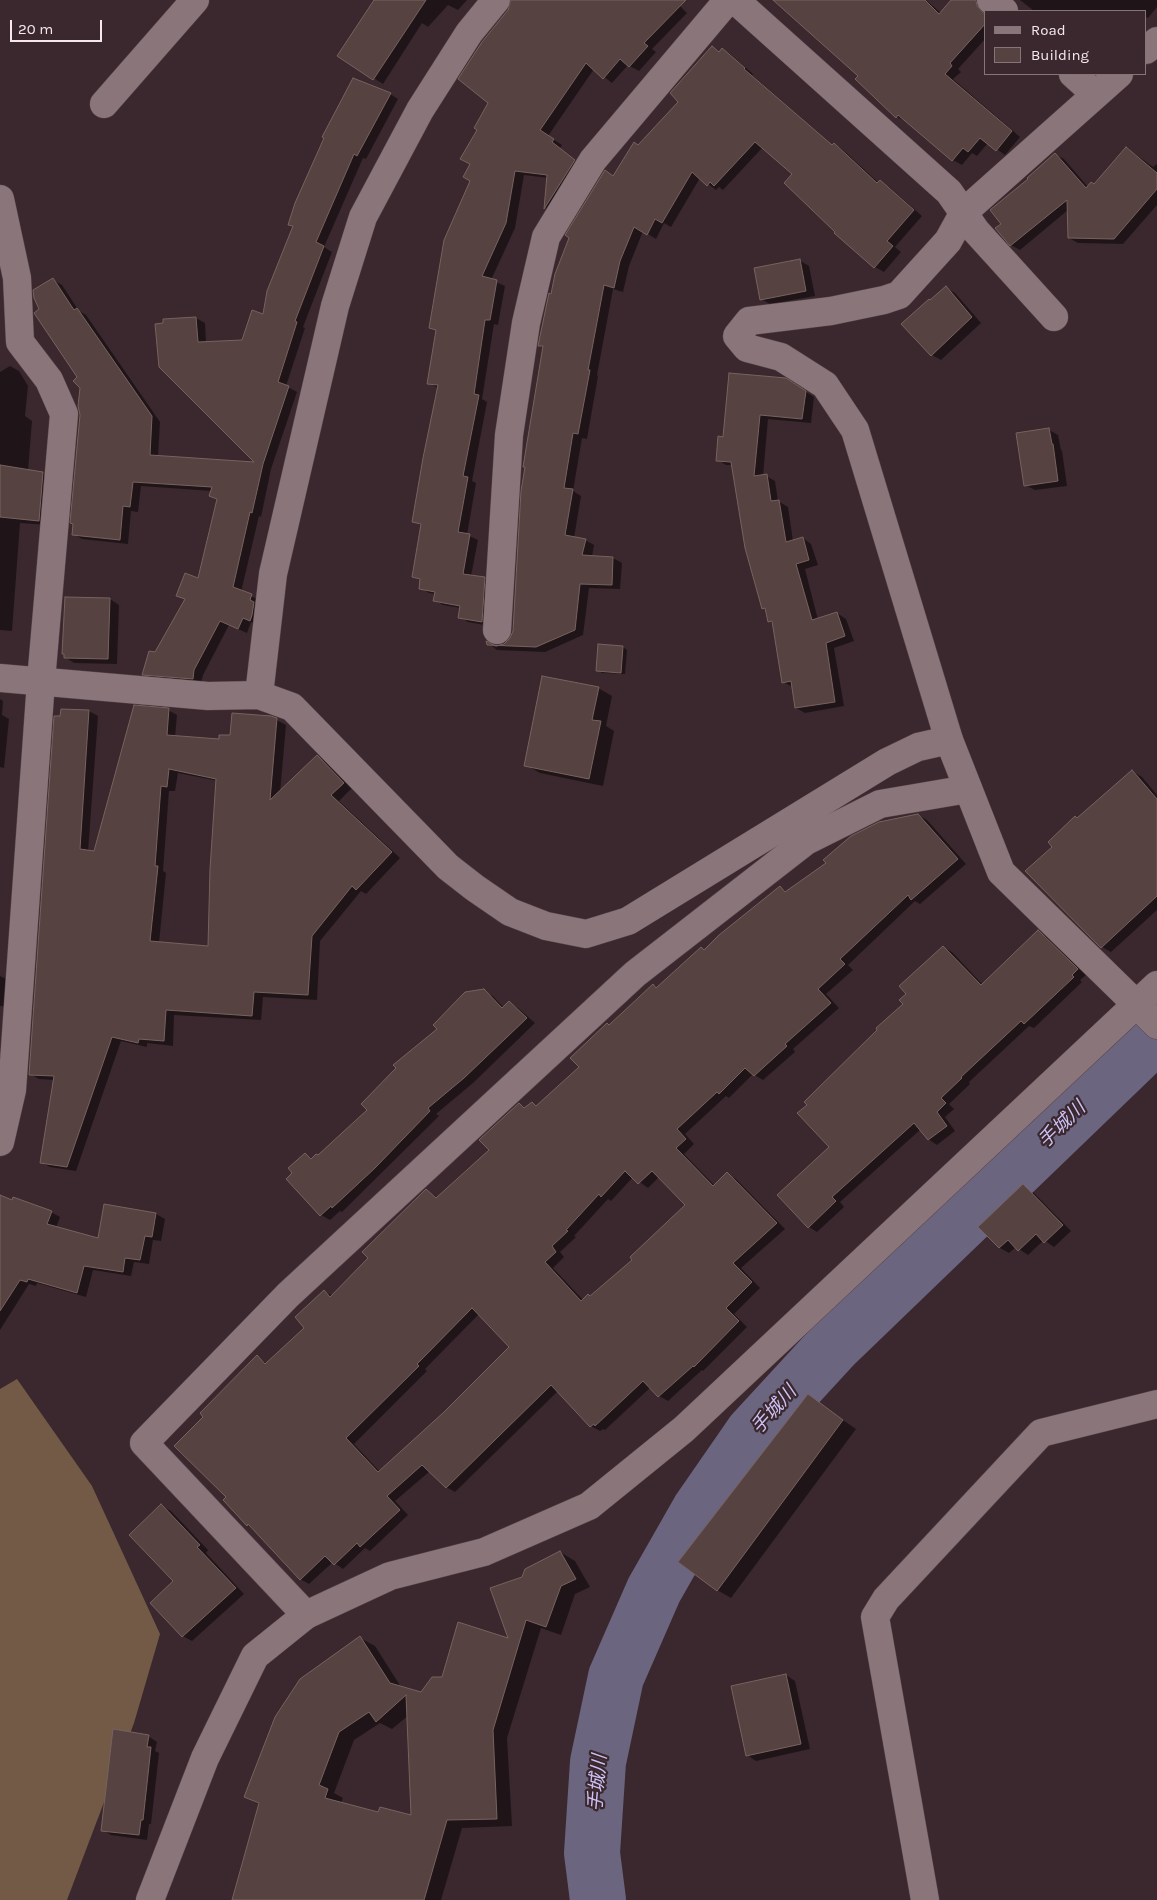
<!DOCTYPE html>
<meta charset="utf-8">
<style>
body{margin:0}
#map{position:relative;width:1157px;height:1900px;overflow:hidden;background:#3a282e;font-family:Karla,sans-serif}
canvas{display:block}
.legend{position:absolute;left:984px;top:10px;width:162px;height:65px;box-sizing:border-box;background:#3a282e;border:1px solid #85757a;margin:0;padding:6px 9px;list-style:none;font-size:15px;color:#f6e9ed}
.legend li{display:flex;align-items:center;gap:10px;height:25px}
.legend b{width:25px;border:1px solid #85757a}
.scale{position:absolute;left:10px;top:20px;width:92px;height:22px;box-sizing:border-box;border:2px solid #f6e9ed;border-top:0;padding-left:6px;font-size:15px;line-height:18px;white-space:nowrap;color:#f6e9ed;-webkit-text-stroke:4px #3a282e;paint-order:stroke}
</style>
<div id="map">
<canvas width="1157" height="1900"></canvas>
<ul class="legend">
<li><b style="height:6px;background:#8a757b"></b>Road</li>
<li><b style="height:14px;background:#564240"></b>Building</li>
</ul>
<div class="scale">20 m</div>
</div>
<script>
const g = document.querySelector('canvas').getContext('2d');
g.lineJoin = 'round';
function fill(path, color) {
  g.fillStyle = color;
  g.fill(path, 'evenodd');
}
function shape(rows) {
  const path = new Path2D();
  for (const r of rows) {
    path.moveTo(r[0], r[1]);
    for (let i = 2; i < r.length; i += 2) path.lineTo(r[i], r[i + 1]);
  }
  return path;
}
function strokePath(path, color, width, dash) {
  g.strokeStyle = color;
  g.lineWidth = width;
  g.lineCap = dash ? 'butt' : 'round';
  g.setLineDash(dash || []);
  g.stroke(path);
}
function drawText(font, color, halo, rows, align = 'center') {
  g.font = font + ' Karla,"Noto Sans JP",sans-serif';
  g.lineWidth = 4.5;
  g.setLineDash([]);
  g.textBaseline = 'middle';
  g.strokeStyle = halo;
  g.fillStyle = color;
  for (const [text, x, y, turn = 0] of rows) {
    g.save();
    g.translate(x, y);
    g.rotate((+turn || 0) * Math.PI / 180);
    g.textAlign = isNaN(turn) ? turn : align;
    if (halo) g.strokeText(text, 0, 0);
    g.fillText(text, 0, 0);
    g.restore();
  }
}
const forest = shape([
 [17,1379,92,1486,160,1634,134,1723,67,1900,0,1900,0,1389]
]);
const shadow = shape([
 [389,0,467,0,458,10,448,5,428,27,422,23,383,84,339,56],
 [512,0,674,0,687,13,652,49,656,52,639,71,628,65,612,83,594,69,548,136,562,145,560,148,583,166,554,213,546,209,548,178,524,175,515,228,491,280,505,286,498,325,494,324,482,399,487,402,472,481,476,483,467,535,478,540,471,576,484,578,493,584,490,626,468,622,460,617,461,608,443,605,434,600,436,594,429,593,420,588,421,581,413,576,422,526,414,521,438,388,429,383,472,181,471,164,478,129,490,103],
 [775,0,926,0,941,13,953,0,986,0,986,38,958,69,961,72,953,79,1020,137,1005,155,988,143,977,156,972,153,962,165,953,160,906,121,897,117,859,76],
 [1020,0,1157,0,1157,7,1148,18,1146,17,1146,11,1034,11],
 [712,47,720,52,723,49,731,55,753,74,752,75,833,146,835,144,843,150,879,183,880,182,889,187,922,216,895,247,901,252,884,272,875,267,836,233,794,174,763,147,723,190,719,187,716,190,700,178,671,227,664,223,656,239,643,231,629,266,623,292,613,289,597,375,598,376,587,439,582,438,573,491,581,496,574,538,585,540,594,545,592,557,613,558,622,563,620,589,589,588,583,635,545,652,497,650,488,643,495,647,505,645,511,639,514,631,544,348,540,345,552,295,614,177,638,146,680,102],
 [390,94,398,99,366,159,363,158,324,247,332,252,303,327,305,328,286,386,297,392,271,469,261,517,259,516,241,592,260,600,259,625,251,622,247,633,229,625,203,675,201,683,152,679,144,674,186,600,178,595,199,580,218,500,210,496,212,491,141,486,138,512,131,511,128,544,82,539,73,534,81,415,81,388,79,377,41,309,53,280,62,285,79,311,86,315,160,422,158,457,257,463,164,325,164,320,196,318,205,323,206,343,243,342,263,315,294,227,290,224],
 [1127,148,1153,167,1157,164,1157,205,1123,244,1078,243,1069,238,1068,210,1020,250,1011,245,1002,224,1030,179,1055,154,1064,159,1088,187,1095,185],
 [799,260,809,266,815,296,770,304,761,299],
 [946,288,955,293,981,323,941,360,932,355,931,301],
 [10,366,19,371,28,386,25,416,32,421,28,471,43,473,52,479,48,525,20,523,12,631,0,630,0,372],
 [795,385,814,397,811,423,768,419,763,476,766,476,775,481,778,501,788,507,793,541,803,538,811,544,818,565,805,569,818,620,837,613,846,619,854,641,834,648,844,706,805,713,796,708,793,687,783,682,774,624,769,621,767,610,763,608,732,465,726,465,718,460,724,438],
 [1049,430,1058,435,1061,450,1062,451,1067,486,1035,490,1025,485],
 [110,599,119,605,117,664,74,663,65,657],
 [623,647,627,650,625,674,602,673,597,670],
 [598,688,612,696,606,726,614,731,603,786,540,773,526,765],
 [0,699,3,701,2,715,9,719,4,768,0,767],
 [168,710,177,715,175,737,220,740,232,737,271,717,286,725,280,793,318,757,326,762,352,788,339,801,400,858,366,894,361,891,320,941,317,1000,263,997,261,1020,174,1015,173,1046,147,1043,147,1047,121,1041,76,1171,50,1167,41,1162,55,1080,39,1079,30,1074,89,711,98,716,88,852,95,853],
 [178,773,218,781,209,948,159,943,166,873,163,871,169,791,175,791],
 [1132,771,1142,777,1157,795,1157,910,1111,952,1102,947,1053,847,1078,819],
 [918,815,927,820,966,864,920,904,915,901,848,965,853,970,826,994,839,1008,793,1049,795,1052,763,1080,753,1074,729,1098,726,1096,685,1134,694,1144,684,1154,715,1186,727,1174,736,1179,785,1229,741,1268,760,1288,734,1314,747,1327,703,1371,702,1370,668,1401,659,1396,651,1387,605,1430,603,1429,600,1431,591,1426,558,1391,455,1492,446,1487,430,1471,395,1501,408,1515,370,1551,365,1548,343,1569,333,1562,309,1584,300,1579,254,1529,248,1525,225,1500,228,1497,205,1417,257,1357,267,1364,306,1328,325,1292,333,1296,369,1258,426,1190,438,1198,491,1150,519,1104,526,1108,532,1103,538,1106,580,1067,610,1026,654,986,658,988,702,949,705,950,780,888,787,892],
 [633,1177,648,1188,659,1177,687,1205,634,1260,591,1297,583,1300,553,1268,564,1257,560,1252,576,1237,574,1236,608,1199,611,1201],
 [479,1314,511,1347,445,1412,380,1472,354,1444,427,1371,425,1369],
 [1038,932,1047,937,1086,975,1080,980,1082,982,1034,1028,1029,1026,969,1082,970,1084,949,1104,954,1109,945,1117,955,1131,937,1145,928,1139,921,1129,840,1202,844,1207,817,1232,809,1227,831,1147,905,1004,908,994,943,947,952,952,983,985],
 [0,976,13,982,11,1007,0,1006],
 [483,991,493,996,504,1008,509,1002,518,1008,535,1023,473,1083,436,1114,439,1116,342,1212,340,1211,330,1220,321,1215,305,1154,313,1159,318,1156,369,1110],
 [1023,1185,1032,1191,1071,1231,1054,1247,1044,1240,1028,1255,1016,1247,1009,1253,1000,1248,980,1227],
 [105,1206,156,1214,165,1219,161,1241,153,1240,149,1264,134,1262,131,1276,93,1270,86,1297,37,1283,36,1286,29,1284,0,1330,0,1213,51,1212,60,1217,56,1228,99,1240],
 [808,1396,856,1429,731,1598,717,1590],
 [161,1506,171,1511,208,1550,206,1553,244,1594,192,1641,183,1636],
 [560,1552,575,1561,590,1587,575,1594,561,1635,541,1628,507,1738,512,1826,462,1828,441,1900,233,1900,260,1805,246,1796,360,1638,375,1646,401,1687,422,1693,443,1679,510,1640,523,1578],
 [409,1715,413,1817,379,1814,341,1803,343,1798,334,1793,354,1740,380,1723,392,1729],
 [786,1675,795,1681,810,1749,756,1761,747,1755],
 [148,1736,157,1742,155,1751,159,1753,151,1824,149,1824,147,1840,111,1835,103,1830]
]);
const river = shape([
 [598,1900,592,1853,598,1762,616,1677,654,1590,699,1511,753,1433,834,1345,1157,1034]
]);
const building = shape([
 [374,0,426,0,373,80,337,56,374,0],
 [511,0,686,0,644,43,648,46,629,67,620,59,603,79,586,63,540,130,554,139,552,142,575,160,544,209,547,175,515,171,506,223,482,276,497,280,490,320,485,320,474,394,479,395,463,476,468,477,458,532,470,534,463,574,485,577,482,622,458,618,460,606,433,601,435,592,419,589,420,579,412,577,421,524,412,522,423,458,438,385,427,384,436,330,429,328,444,240,470,181,463,177,470,164,460,159,477,130,474,128,488,103,458,79,482,42,508,10,511,0],
 [773,0,925,0,939,14,951,0,976,0,977,6,986,16,986,23,950,63,952,66,945,74,1012,131,996,151,980,138,968,152,963,148,952,161,898,115,896,118,855,79,858,76,773,0],
 [712,46,719,52,722,48,745,68,744,69,832,145,834,143,877,183,880,180,914,210,887,241,893,246,874,268,834,233,835,232,784,183,792,174,755,142,714,186,710,182,707,186,692,172,662,223,655,219,647,235,634,227,620,261,614,288,604,285,588,370,590,370,578,434,573,433,564,488,573,489,565,535,586,539,582,555,613,557,612,585,580,584,575,630,536,647,487,645,486,641,496,646,504,644,510,638,513,631,521,491,525,467,523,467,543,346,538,346,549,293,551,294,555,274,569,238,565,235,605,170,613,176,634,142,638,145,678,102,670,93,712,46],
 [353,78,391,93,357,156,354,154,316,242,324,246,295,321,297,322,278,382,289,386,263,464,252,513,250,512,233,587,252,594,250,600,254,602,252,615,250,621,243,618,238,629,220,621,194,670,193,679,142,675,149,651,155,652,185,599,176,596,185,573,198,578,217,499,209,496,212,487,133,482,130,507,123,506,120,540,72,535,73,524,70,523,80,415,78,406,80,388,73,381,77,377,34,313,39,309,34,298,33,290,53,278,74,310,77,308,152,416,150,455,254,462,159,367,155,324,163,323,163,319,196,317,198,342,242,340,252,310,263,314,267,291,293,226,288,225,295,203,324,138,322,137,353,78],
 [1126,147,1157,173,1157,189,1114,239,1068,238,1067,200,1010,246,995,228,1001,224,990,210,1028,179,1027,178,1055,153,1086,188,1091,182,1094,184,1126,147],
 [800,259,806,291,760,300,754,268,800,259],
 [946,286,972,317,931,356,901,324,929,299,930,300,946,286],
 [729,373,786,378,806,391,802,419,760,415,754,476,767,474,771,501,779,500,786,542,803,537,809,560,796,564,812,620,837,612,845,636,826,643,835,702,795,708,791,681,782,683,772,621,768,622,765,608,762,609,745,548,731,462,716,461,718,436,723,437,729,373],
 [1049,428,1052,444,1053,444,1058,481,1024,486,1016,433,1049,428],
 [0,465,43,472,39,521,0,517,0,465],
 [65,597,110,598,108,659,64,658,64,654,62,654,65,597],
 [598,644,623,646,621,673,596,671,598,644],
 [542,676,599,687,592,720,601,721,589,779,524,766,542,676],
 [134,705,169,708,167,735,219,739,219,735,230,735,232,713,271,716,277,718,270,800,317,755,344,783,331,795,392,852,356,890,352,886,312,936,308,995,254,992,252,1016,166,1010,164,1041,139,1039,138,1043,112,1037,67,1167,40,1163,54,1076,29,1075,54,716,60,716,61,709,89,710,80,849,94,851,134,705],
 [169,769,216,779,210,869,208,946,150,941,158,866,155,866,161,786,167,787,169,769],
 [1132,770,1157,799,1157,896,1101,948,1025,871,1052,847,1048,842,1075,816,1077,818,1132,770],
 [918,814,958,859,911,900,908,895,840,959,845,964,818,989,831,1003,785,1044,787,1046,754,1076,745,1068,719,1094,717,1092,677,1129,686,1139,676,1148,713,1186,727,1172,777,1223,733,1263,752,1282,726,1308,739,1321,694,1367,693,1366,658,1397,643,1381,595,1426,594,1424,590,1427,551,1385,446,1488,422,1465,387,1496,400,1510,360,1547,357,1543,334,1565,325,1556,300,1580,248,1524,247,1526,223,1500,226,1497,174,1446,203,1417,200,1413,257,1355,265,1364,304,1328,295,1317,324,1290,330,1297,368,1258,362,1252,426,1189,436,1198,489,1150,479,1140,519,1103,524,1108,532,1102,536,1106,579,1067,570,1058,607,1023,609,1025,653,984,656,988,701,947,704,950,719,935,780,886,785,892,826,863,823,860,851,836,879,822,918,814],
 [625,1171,638,1184,652,1171,685,1205,630,1257,632,1260,590,1296,588,1294,581,1301,545,1262,556,1252,552,1246,568,1231,566,1230,599,1194,601,1197,625,1171],
 [472,1308,509,1347,444,1412,378,1472,346,1438,419,1366,417,1364,472,1308],
 [1038,930,1078,969,1072,975,1074,977,1024,1024,1021,1021,961,1077,962,1078,941,1098,946,1103,937,1112,947,1126,928,1140,914,1123,832,1197,836,1201,808,1228,777,1195,829,1147,797,1113,807,1105,804,1102,806,1100,877,1030,876,1028,903,1004,899,1000,906,994,899,986,943,946,981,985,1038,930],
 [484,989,502,1008,509,1001,527,1018,464,1078,428,1108,430,1111,375,1168,332,1208,331,1206,320,1216,286,1179,292,1173,288,1168,305,1153,311,1159,316,1154,318,1155,367,1110,361,1104,396,1068,393,1065,437,1029,433,1025,465,992,484,989],
 [1023,1184,1063,1225,1044,1243,1036,1234,1018,1251,1008,1240,999,1248,978,1227,1023,1184],
 [0,1195,12,1200,13,1197,52,1211,47,1224,98,1238,104,1204,156,1213,152,1237,145,1236,140,1260,125,1258,123,1272,84,1266,77,1293,28,1279,27,1282,20,1280,0,1311,0,1195],
 [808,1394,843,1420,717,1591,678,1562,808,1394],
 [161,1504,200,1545,197,1547,236,1588,182,1637,150,1603,173,1581,129,1535,161,1504],
 [560,1551,576,1579,561,1586,546,1627,526,1620,493,1730,497,1819,447,1820,424,1900,232,1900,259,1803,244,1797,275,1717,300,1679,360,1636,390,1683,421,1692,432,1677,442,1677,458,1622,508,1638,490,1588,522,1577,525,1569,560,1551],
 [406,1695,411,1815,380,1807,378,1812,325,1798,328,1789,319,1785,339,1732,369,1712,376,1722,406,1695],
 [786,1674,801,1744,746,1756,731,1686,786,1674],
 [113,1729,149,1735,147,1747,151,1747,143,1820,141,1820,139,1835,101,1831,113,1729]
]);
const minor = shape([
 [735,0,949,192,976,231,1054,317],
 [991,0,1004,11],
 [1146,50,1157,41],
 [1073,74,1095,94],
 [104,104,195,0],
 [0,199,17,278,20,342,49,380,64,414,41,681,12,1090,0,1142],
 [497,630,509,435,526,323,546,237,593,160,728,0],
 [259,695,273,574,335,306,363,217,420,110,469,33,496,0],
 [949,740,855,430,825,385,781,357,747,348,737,336,749,321,831,311,884,300,899,295,948,241,964,212,1119,74],
 [1136,1004,1157,1025],
 [306,1615,144,1443,288,1295,635,974,806,841,880,804,968,789]
]);
const tertiary = shape([
 [0,678,208,696,259,695,292,707,448,867,475,888,510,912,546,926,586,934,628,921,887,762,918,747,949,740,1001,872,1136,1004],
 [150,1900,205,1758,255,1656,306,1615,390,1576,484,1552,589,1506,684,1429,1157,985],
 [925,1900,875,1617,886,1599,1041,1433,1157,1404]
]);
const waterNames = [
 ["手城川",1062,1125,-44],
 ["手城川",774,1410,-48],
 ["手城川",598,1783,-85]
];
fill(forest, '#725a47');
fill(shadow, '#0007');
strokePath(river, '#6b6580', 56);
fill(building, '#564240');
strokePath(building, '#78625f', 1);
strokePath(minor, '#54454a', 29);
strokePath(tertiary, '#54454a', 29);
strokePath(minor, '#8a757b', 28);
strokePath(tertiary, '#8a757b', 28);
drawText('italic 19px', '#cdc1f5', '#3a282e', waterNames);
</script>
